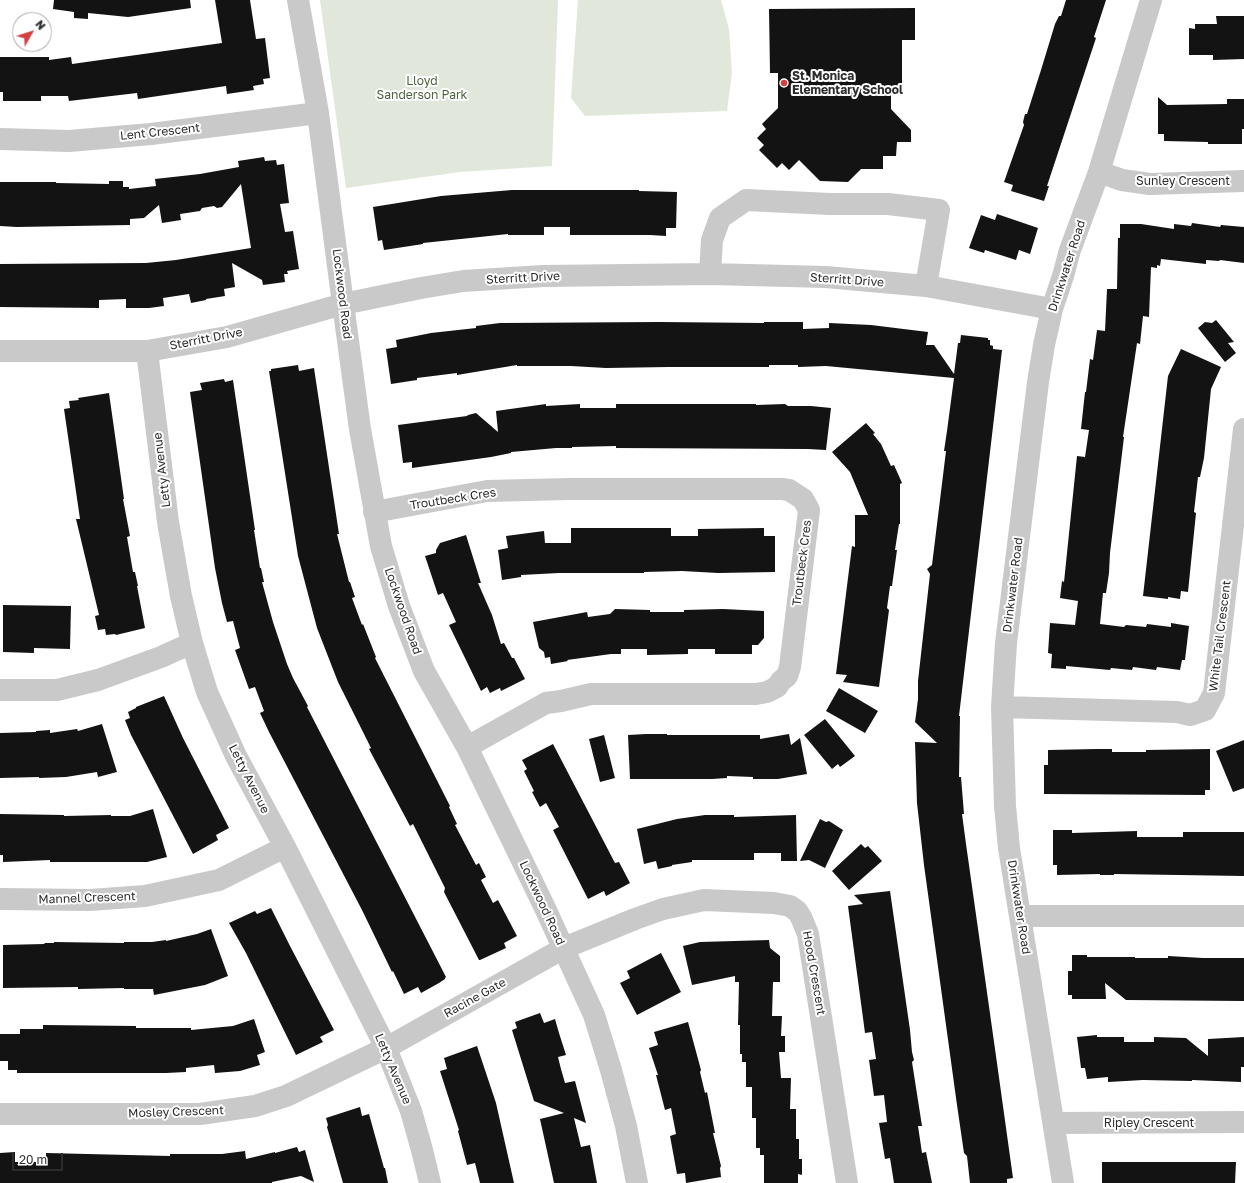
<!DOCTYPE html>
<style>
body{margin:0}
#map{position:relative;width:1244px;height:1183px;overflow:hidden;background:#fff;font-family:"Golos Text",sans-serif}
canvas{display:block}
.north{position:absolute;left:12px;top:12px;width:40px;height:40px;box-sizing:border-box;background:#fff;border:1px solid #ababab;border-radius:50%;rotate:51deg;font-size:11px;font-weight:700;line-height:16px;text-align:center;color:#2c2c2c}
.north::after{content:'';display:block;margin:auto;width:14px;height:18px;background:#d14044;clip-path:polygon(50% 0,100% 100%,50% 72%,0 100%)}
.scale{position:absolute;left:12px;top:1153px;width:51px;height:18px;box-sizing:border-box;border:2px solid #2c2c2c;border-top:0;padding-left:5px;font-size:12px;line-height:14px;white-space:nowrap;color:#2c2c2c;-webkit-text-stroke:3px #fff;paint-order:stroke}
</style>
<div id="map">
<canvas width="1244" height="1183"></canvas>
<div class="north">N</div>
<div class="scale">20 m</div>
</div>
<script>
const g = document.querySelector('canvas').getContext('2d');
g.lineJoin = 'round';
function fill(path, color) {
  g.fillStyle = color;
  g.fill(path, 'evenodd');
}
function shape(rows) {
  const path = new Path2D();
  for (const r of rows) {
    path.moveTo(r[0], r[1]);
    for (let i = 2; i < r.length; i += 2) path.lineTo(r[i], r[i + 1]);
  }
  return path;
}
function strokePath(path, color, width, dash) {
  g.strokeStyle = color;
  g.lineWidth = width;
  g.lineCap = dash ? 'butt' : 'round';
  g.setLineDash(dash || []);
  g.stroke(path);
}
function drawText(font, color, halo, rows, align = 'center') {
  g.font = font + ' "Golos Text",sans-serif';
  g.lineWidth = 4;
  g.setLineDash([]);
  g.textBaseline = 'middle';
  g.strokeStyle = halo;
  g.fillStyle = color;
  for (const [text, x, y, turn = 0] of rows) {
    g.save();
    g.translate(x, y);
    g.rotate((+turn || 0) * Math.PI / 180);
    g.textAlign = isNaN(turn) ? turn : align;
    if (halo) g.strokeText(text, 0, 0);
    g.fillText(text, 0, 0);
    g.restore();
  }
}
const green = shape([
 [320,0,558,0,552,166,460,172,346,188],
 [578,0,721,0,729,29,732,73,727,111,585,116,571,98]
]);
const building = shape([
 [54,0,190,0,191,8,128,17,88,13,88,19,74,18,74,12,53,9],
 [215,0,250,0,256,39,265,38,270,78,263,79,264,84,253,86,254,90,227,94,226,86,138,99,137,93,69,101,68,96,41,96,41,101,3,101,3,92,0,92,0,57,49,57,49,60,71,57,72,64,222,43],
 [1066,0,1106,0,1094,37,1096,38,1047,186,1049,186,1044,201,1011,191,1013,185,1004,182,1024,125,1023,122,1025,114,1027,114,1041,70,1055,24,1059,16,1061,16],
 [915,8,915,40,902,40,902,91,891,91,891,109,911,130,911,142,897,142,896,156,883,156,883,169,861,169,848,182,820,181,799,160,789,170,782,163,777,168,759,150,764,145,757,138,766,129,762,124,778,108,778,73,770,73,769,9],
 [1216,16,1244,16,1244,59,1213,60,1213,55,1189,55,1189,28,1195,29,1195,24,1217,24],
 [1158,97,1167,105,1227,104,1227,99,1244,99,1244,129,1242,129,1242,144,1208,144,1208,142,1164,141,1164,134,1158,134],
 [264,157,265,161,276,160,277,165,284,164,289,203,280,204,285,232,293,231,299,269,287,271,288,274,284,274,285,282,263,285,262,280,232,263,235,287,224,289,225,296,206,299,206,300,191,303,189,294,163,298,164,306,149,308,126,308,126,299,99,300,99,308,0,307,0,264,146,263,176,260,251,248,241,184,222,207,217,208,214,206,202,208,200,211,180,214,181,220,162,223,159,205,144,218,130,219,130,225,17,227,0,226,0,182,56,182,56,183,109,184,109,181,123,181,123,187,129,187,129,189,156,186,155,179,200,174,239,167,238,161],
 [512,190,639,190,639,191,677,192,676,228,666,228,666,236,650,235,570,235,570,227,544,227,544,235,508,235,508,234,423,243,423,244,384,250,382,240,378,241,373,207,441,196],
 [997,214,1038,228,1030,254,1019,250,1016,260,985,250,984,253,969,248,981,215,995,220],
 [1192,223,1220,227,1221,225,1244,227,1244,263,1220,260,1219,261,1206,260,1206,264,1161,259,1160,266,1157,265,1157,268,1151,267,1149,317,1143,316,1140,344,1137,343,1123,437,1124,437,1110,553,1109,573,1106,593,1103,593,1100,624,1124,627,1126,625,1146,627,1147,624,1171,627,1171,623,1189,626,1185,660,1182,660,1180,670,1157,667,1156,670,1133,667,1132,670,1111,668,1110,670,1066,666,1066,669,1051,668,1052,654,1048,653,1050,623,1075,625,1078,601,1060,598,1062,581,1064,582,1077,456,1085,457,1089,430,1081,429,1085,392,1086,392,1090,359,1093,360,1097,330,1105,331,1107,289,1117,289,1118,238,1120,238,1120,224,1141,224,1174,229,1174,224,1191,226],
 [1216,320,1234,342,1228,343,1236,353,1225,362,1198,328,1205,322,1212,323],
 [660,322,764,323,764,322,803,322,803,329,829,328,829,323,871,325,928,332,926,345,934,345,954,374,958,343,960,343,961,335,988,338,988,340,990,340,990,345,993,346,993,349,1002,350,959,716,960,716,959,777,961,777,964,814,962,814,966,844,996,1056,1013,1178,1007,1179,1007,1183,970,1183,967,1156,964,1153,957,1105,924,865,917,803,915,742,937,743,915,722,916,715,918,699,918,681,930,574,927,569,932,565,946,451,944,451,947,431,954,378,826,366,798,367,798,365,769,365,769,367,668,367,606,368,571,366,517,366,517,365,457,375,457,373,417,378,417,380,391,384,386,349,397,347,396,340,431,333,476,328,476,326,500,323],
 [1181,349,1221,367,1211,389,1204,458,1200,477,1198,477,1194,512,1196,513,1188,592,1181,591,1180,599,1168,597,1168,599,1143,596,1168,376],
 [298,365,299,371,314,368,339,534,337,534,349,582,350,582,355,597,352,598,362,625,363,624,376,657,375,658,450,806,449,807,457,824,455,825,476,865,479,863,486,877,481,880,493,903,498,900,517,936,504,943,506,948,480,960,479,960,444,892,445,888,413,824,410,826,369,749,371,748,338,682,317,628,298,556,269,371,271,371,271,369],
 [224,379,225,382,233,380,255,530,254,530,260,568,261,568,264,582,262,582,273,622,287,664,293,678,308,706,307,707,446,977,445,978,445,979,439,983,421,993,418,987,404,994,393,971,392,972,362,910,269,732,260,713,264,711,255,687,249,689,235,650,240,648,233,621,227,622,222,603,215,568,190,392,202,390,200,383],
 [109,393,124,499,123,499,130,536,127,537,133,572,135,572,138,586,137,586,145,628,116,635,115,634,106,635,105,629,98,630,95,616,99,615,76,519,80,519,64,409,70,408,69,401,79,400,78,398],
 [546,404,546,406,580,404,580,408,616,408,616,404,756,404,756,405,785,404,788,406,811,406,831,408,826,450,808,449,616,448,616,446,572,447,572,448,556,448,511,452,511,453,491,457,412,468,412,462,403,463,398,425,467,416,468,415,476,413,498,432,496,411],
 [866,423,875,433,873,434,881,444,891,466,894,465,902,483,900,484,900,524,899,524,895,550,897,550,892,586,890,586,887,608,889,610,879,687,843,682,847,675,836,674,852,546,855,547,855,515,868,515,850,472,832,452],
 [571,528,671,528,671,536,698,536,698,529,764,528,764,536,775,536,775,572,718,573,682,571,644,572,644,573,559,573,521,575,521,577,502,580,498,550,508,548,506,536,544,531,545,543,571,543],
 [466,535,481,583,478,583,492,615,501,644,504,643,512,658,514,658,525,679,501,691,500,688,490,693,487,687,481,691,449,625,456,622,443,593,438,595,425,556,436,553,436,550,440,543],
 [3,605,71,606,70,649,34,648,34,653,3,652],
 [615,609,650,610,650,612,684,612,684,610,723,609,764,611,764,638,758,645,752,645,752,654,715,654,715,649,688,649,688,654,647,655,647,649,621,649,621,654,611,654,567,660,568,661,551,664,550,657,545,658,544,652,539,648,533,622,587,612,588,617,610,614],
 [839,688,878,711,865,733,826,711],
 [164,696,183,738,229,828,216,835,218,840,193,854,131,735,125,720,130,718,128,712,136,708,136,707],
 [825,719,855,756,840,767,838,764,832,769,804,735],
 [102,724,117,772,98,777,97,772,66,777,39,778,39,777,0,778,0,733,36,732,36,731,50,730,50,733,77,729,78,731],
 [646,734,667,734,667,735,760,735,760,739,789,734,791,745,800,738,807,774,778,779,753,779,753,777,727,776,727,778,712,779,630,779,628,735],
 [604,735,615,778,600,782,589,739],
 [1244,740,1244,788,1233,792,1216,751],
 [553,744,615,863,619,862,630,883,606,896,604,891,588,899,553,830,559,827,546,803,540,807,532,792,534,791,524,771,527,769,522,760],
 [1097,749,1112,749,1112,752,1146,752,1146,750,1210,749,1210,790,1205,790,1205,795,1044,794,1044,765,1048,765,1048,750],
 [153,809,167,857,147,862,50,862,50,860,3,862,3,855,0,855,0,814,64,815,64,816,111,815,111,816,130,816],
 [705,815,734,815,734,817,796,815,797,861,781,861,781,853,754,853,754,860,692,860,692,862,672,865,672,866,658,869,656,861,644,864,637,829,677,819],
 [820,819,826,822,829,821,843,830,825,868,809,860,800,861],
 [1053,830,1072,830,1072,833,1137,831,1137,837,1183,837,1183,832,1244,832,1244,876,1114,874,1114,875,1100,875,1100,874,1057,875,1057,865,1053,865],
 [861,844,865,848,868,846,882,861,849,890,832,871],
 [890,891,910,1030,912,1052,914,1060,912,1062,922,1126,918,1126,922,1153,926,1152,932,1183,894,1183,890,1158,885,1159,879,1123,887,1122,884,1095,874,1096,869,1060,876,1059,872,1032,865,1033,848,906,863,904,854,895],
 [271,908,289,944,334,1030,320,1037,323,1042,296,1055,246,953,229,923,255,911,257,914],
 [211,929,228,976,205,985,154,995,153,989,124,989,124,988,78,989,78,987,3,988,3,945,44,944,45,943,54,943,54,942,124,943,124,942,152,942,166,940,166,941,197,934],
 [769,940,770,948,780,956,780,982,773,982,772,1016,782,1016,781,1036,785,1036,785,1052,779,1052,781,1078,791,1078,790,1109,796,1109,796,1139,799,1139,799,1159,802,1159,802,1175,798,1174,798,1183,764,1183,764,1155,760,1155,760,1148,756,1148,756,1118,752,1118,752,1087,746,1087,746,1062,742,1062,742,1054,740,1054,740,1025,738,1025,739,982,735,982,735,976,692,985,683,946,700,942],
 [661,953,681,992,637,1015,620,983,630,978,627,971],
 [1072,955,1087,955,1087,957,1135,957,1135,958,1168,958,1168,956,1203,958,1244,958,1244,1001,1126,1000,1105,983,1106,999,1072,999,1072,995,1068,995,1068,971,1072,971],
 [540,1013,544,1023,555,1019,559,1033,566,1055,558,1057,561,1069,565,1083,575,1081,586,1123,574,1118,581,1147,590,1145,597,1183,554,1183,540,1119,564,1113,534,1101,512,1030,517,1028,515,1022],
 [254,1019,265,1052,257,1055,260,1065,240,1071,215,1073,214,1065,186,1068,186,1072,166,1073,17,1073,17,1070,8,1070,8,1061,0,1061,0,1034,20,1034,20,1029,43,1029,43,1025,136,1026,136,1028,191,1028,191,1030,233,1026],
 [688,1022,701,1070,700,1072,705,1093,707,1092,715,1133,713,1133,721,1166,720,1168,721,1177,686,1183,685,1173,677,1174,670,1136,676,1134,671,1108,665,1110,656,1075,658,1075,649,1048,658,1045,654,1032],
 [1097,1035,1097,1037,1124,1037,1124,1042,1154,1042,1154,1037,1186,1038,1208,1056,1208,1039,1244,1037,1244,1067,1241,1067,1241,1082,1192,1080,1192,1081,1143,1080,1108,1082,1108,1077,1087,1079,1085,1068,1081,1068,1077,1037],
 [477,1046,496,1103,514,1183,480,1183,475,1163,467,1165,458,1131,459,1130,440,1071,447,1069,444,1058],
 [360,1107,362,1116,369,1114,384,1168,385,1168,388,1183,343,1183,327,1127,328,1125,326,1118],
 [297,1147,299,1152,305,1150,314,1182,301,1176,272,1182,272,1183,0,1183,0,1153,15,1152,15,1162,46,1162,46,1153,170,1156,170,1154,222,1154,245,1151,246,1159,275,1152,275,1153],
 [1102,1162,1236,1162,1235,1183,1102,1183]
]);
const minor = shape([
 [298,0,318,113,343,304,360,429,381,546,399,606,424,671,467,747,545,908,594,1015,611,1070,626,1126,637,1183],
 [0,139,69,141,151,134,318,113],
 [1099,172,1122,180,1150,184,1244,181],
 [710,274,712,240,720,218,746,200,830,204,888,204,939,210,926,286],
 [0,351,147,351,227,337,343,304,421,288,463,281,543,276,710,274,826,277,926,286,1052,309],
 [147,351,168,522,181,596,192,643,207,692,236,756,285,847,386,1048,411,1111,422,1150,430,1183],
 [374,512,487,491,569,489,782,489,789,490,803,499,809,510,790,667,787,676,781,681,777,687,767,692,756,694,591,694,561,701,546,703,467,747],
 [0,690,57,690,98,680,161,657,192,643],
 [1002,707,1177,712,1190,715,1205,710,1214,693,1244,429],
 [0,899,90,900,145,896,219,880,285,847],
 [1021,916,1244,916],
 [0,1114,200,1114,255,1106,286,1096,386,1048,564,948,635,919,663,909,704,900,774,903,790,906,797,911,801,917,808,934,847,1183],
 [1054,1123,1244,1122],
 [1063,1183,1009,848,1005,806,1002,707,1006,643,1038,382,1044,345,1052,309,1063,276,1070,250,1099,172,1151,0]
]);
const markers = [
 [784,83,4,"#d14044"]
];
const poiNames = [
 ["St. Monica",792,76],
 ["Elementary School",792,90]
];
const parkNames = [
 ["Lloyd",422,81],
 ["Sanderson Park",422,95]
];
const streetNames = [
 ["Lent Crescent",160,132,-6],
 ["Sunley Crescent",1183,181],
 ["Drinkwater Road",1067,266,-72],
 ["Sterritt Drive",523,278,-3],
 ["Sterritt Drive",847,280,4],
 ["Lockwood Road",342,294,83],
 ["Sterritt Drive",206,339,-11],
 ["Letty Avenue",162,470,-97],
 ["Troutbeck Cres",453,499,-9],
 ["Troutbeck Cres",802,563,-83],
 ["Drinkwater Road",1013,585,-83],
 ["Lockwood Road",403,611,71],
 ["White Tail Crescent",1220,636,-83],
 ["Letty Avenue",249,779,63],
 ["Mannel Crescent",87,898,-2],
 ["Lockwood Road",542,903,65],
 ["Drinkwater Road",1019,907,81],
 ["Hood Crescent",814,973,80],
 ["Racine Gate",475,998,-29],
 ["Letty Avenue",393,1069,67],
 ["Mosley Crescent",176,1112,-2],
 ["Ripley Crescent",1149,1123]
];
fill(green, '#e1e8db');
fill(building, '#131313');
strokePath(minor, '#c9c9c9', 22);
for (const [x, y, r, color] of markers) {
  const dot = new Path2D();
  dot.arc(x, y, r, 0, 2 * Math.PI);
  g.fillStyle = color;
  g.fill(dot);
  strokePath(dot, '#fff', 1.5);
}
drawText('bold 12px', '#2c2c2c', '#fff', poiNames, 'left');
drawText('12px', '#4e623f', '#fff', parkNames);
drawText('12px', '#2c2c2c', '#fff', streetNames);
</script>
